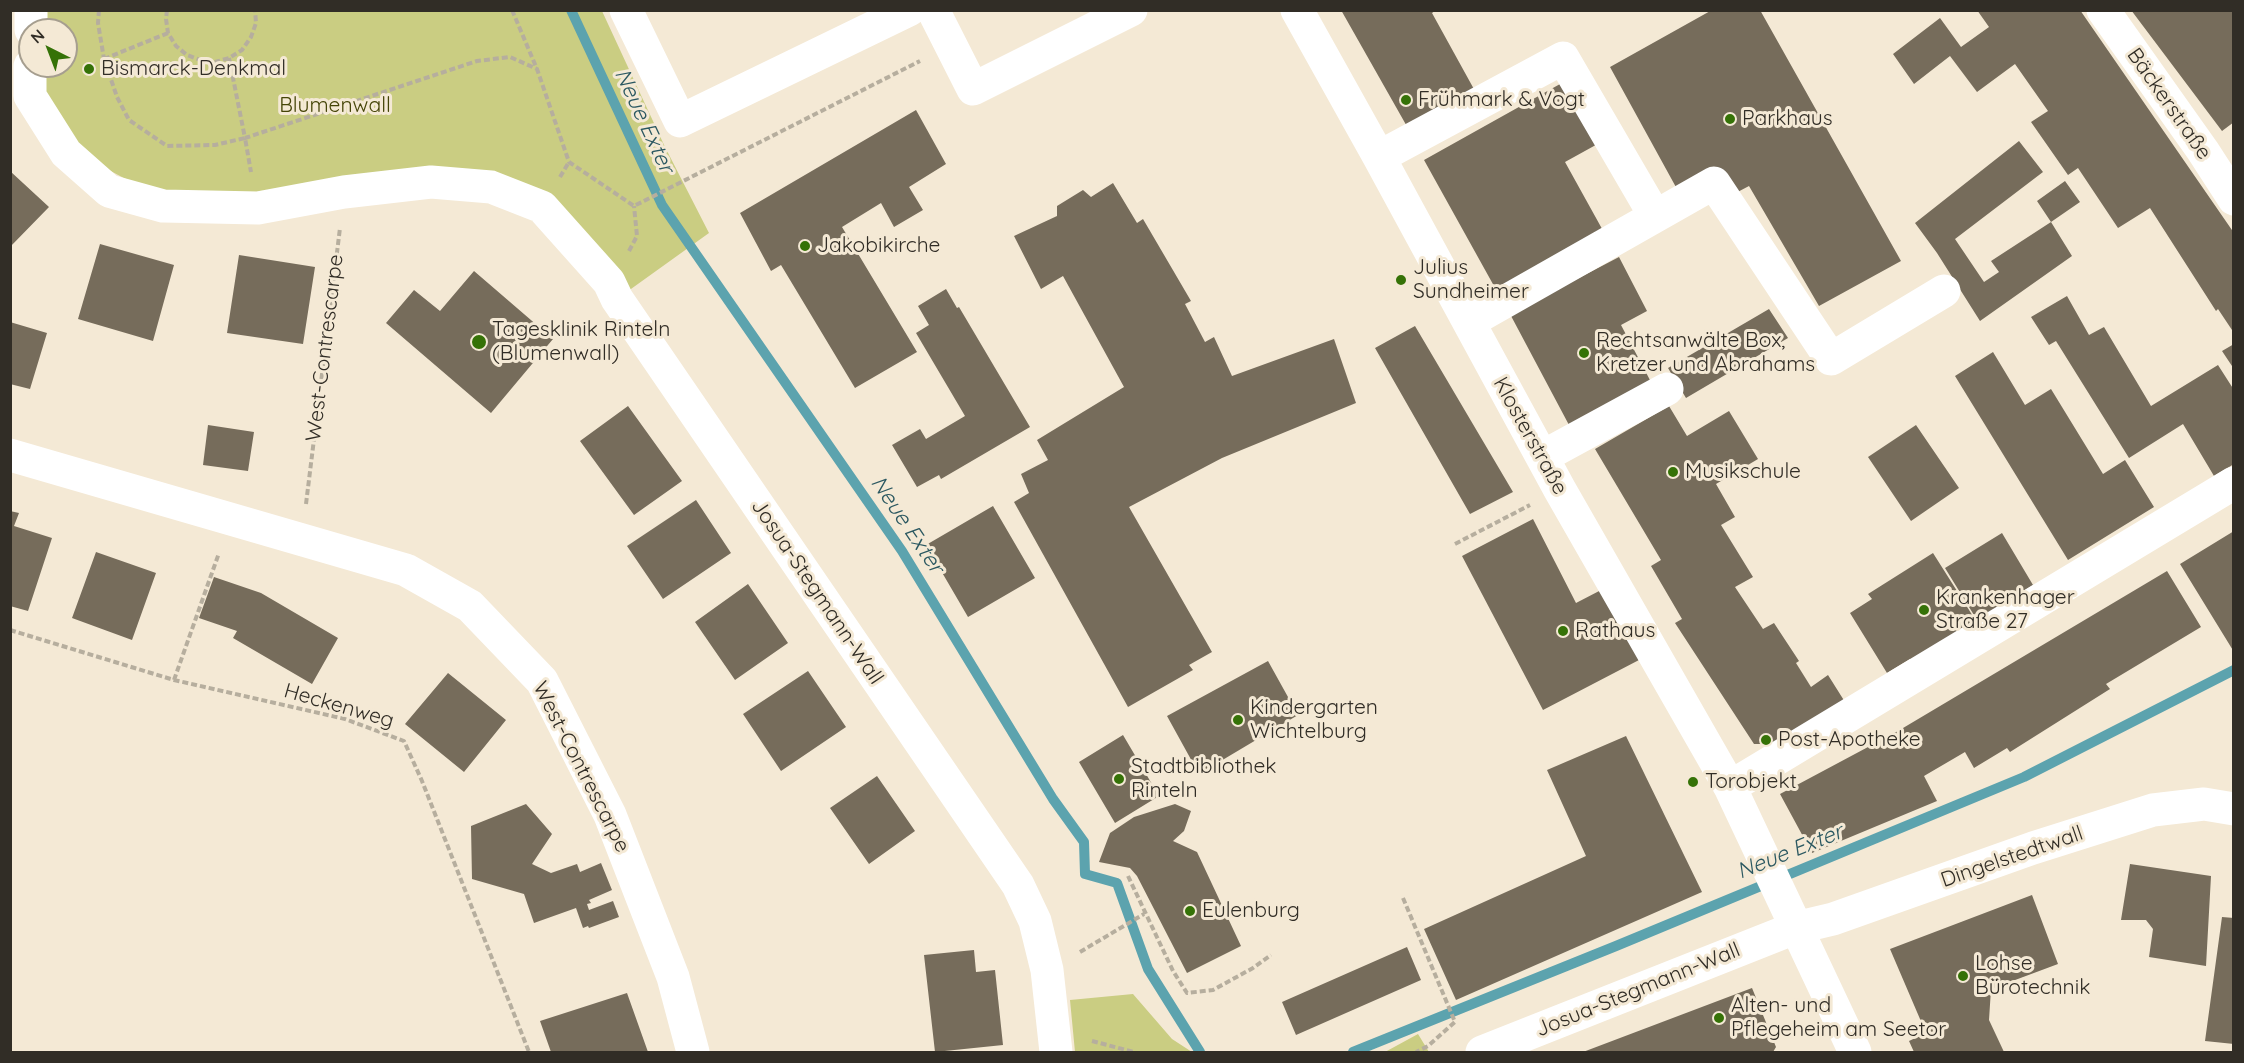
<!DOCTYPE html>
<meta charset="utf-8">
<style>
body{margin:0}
#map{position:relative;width:2244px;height:1063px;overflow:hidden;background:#f4e9d5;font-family:Quicksand,sans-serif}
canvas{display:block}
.frame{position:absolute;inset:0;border:12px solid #312d26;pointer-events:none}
.north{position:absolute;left:18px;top:18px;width:60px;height:60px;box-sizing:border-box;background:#f4e9d5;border:2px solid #a69e8f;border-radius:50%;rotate:318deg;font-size:16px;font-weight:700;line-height:24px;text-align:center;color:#312d26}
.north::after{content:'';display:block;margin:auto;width:21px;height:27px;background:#357207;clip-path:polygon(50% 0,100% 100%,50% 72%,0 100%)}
</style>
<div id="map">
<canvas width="2244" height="1063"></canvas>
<div class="frame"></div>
<div class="north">N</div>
</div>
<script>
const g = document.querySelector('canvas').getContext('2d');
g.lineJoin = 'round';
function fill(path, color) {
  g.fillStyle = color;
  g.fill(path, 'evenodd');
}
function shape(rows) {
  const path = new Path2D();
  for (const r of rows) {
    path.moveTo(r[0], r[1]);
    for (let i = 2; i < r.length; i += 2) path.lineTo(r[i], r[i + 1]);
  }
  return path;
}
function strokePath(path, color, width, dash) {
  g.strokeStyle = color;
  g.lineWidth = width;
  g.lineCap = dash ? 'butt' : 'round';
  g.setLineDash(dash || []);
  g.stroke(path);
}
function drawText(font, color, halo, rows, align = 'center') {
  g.font = font + ' Quicksand,sans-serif';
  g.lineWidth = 6;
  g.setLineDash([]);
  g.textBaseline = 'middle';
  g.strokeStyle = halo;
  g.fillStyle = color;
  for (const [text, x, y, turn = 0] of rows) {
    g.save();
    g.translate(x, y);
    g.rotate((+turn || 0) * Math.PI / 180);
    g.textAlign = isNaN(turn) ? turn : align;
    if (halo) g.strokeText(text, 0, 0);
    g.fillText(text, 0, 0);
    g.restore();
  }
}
const green = shape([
 [45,11,602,11,665,147,709,233,617,299,608,282,491,187,165,200,60,144,33,66,66,66,66,30,40,30],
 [1133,994,1172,1039,1192,1052,1075,1052,1070,1000],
 [1418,1034,1429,1052,1385,1052]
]);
const stream = shape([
 [571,10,662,205,902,551,1053,799,1084,842,1085,874,1117,883,1148,969,1200,1052],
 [1353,1052,1616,946,2024,777,2234,670]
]);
const building = shape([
 [1341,10,1436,10,1432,13,1475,91,1409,130],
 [1712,10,1760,10,1901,261,1819,306,1749,186,1730,196,1677,189,1610,67],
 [1977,10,2080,10,2234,233,2234,333,2218,309,2216,311,2150,208,2118,228,2078,168,2068,175,2031,122,2048,111,2015,64,1977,92,1950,56,1914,84,1893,54,1940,18,1961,47,1989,27],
 [2131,10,2234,10,2234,122,2222,131],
 [1569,79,1603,141,1565,162,1606,236,1499,295,1424,160],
 [916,110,946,164,909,187,923,210,894,227,881,203,842,227,917,352,855,388,781,265,771,271,740,213],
 [2019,141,2043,172,1955,239,1984,282,1999,272,1991,261,2051,222,2072,256,1980,321,1937,253,1915,223],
 [10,171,49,207,10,247],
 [2065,181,2080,202,2051,222,2037,201],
 [1113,183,1137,223,1143,219,1191,301,1185,304,1205,342,1214,337,1232,376,1334,339,1356,403,1222,458,1129,507,1212,652,1189,665,1193,670,1128,707,1014,502,1029,493,1021,474,1048,460,1037,440,1124,387,1063,276,1041,289,1014,236,1057,216,1057,206,1083,190,1091,197],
 [100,244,174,265,153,341,78,319],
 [239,255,315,267,303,344,227,333],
 [1619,257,1647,311,1621,325,1651,382,1569,425,1510,314],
 [474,271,553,339,491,413,386,323,414,290,440,311],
 [946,289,957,308,959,307,1030,427,941,479,939,475,917,487,892,445,920,429,926,439,965,416,916,333,929,325,918,306],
 [2067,296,2089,335,2104,327,2151,406,2218,365,2234,390,2234,464,2214,476,2183,424,2129,458,2056,341,2049,345,2031,317],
 [1769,309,1788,338,1686,398,1668,368],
 [10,322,47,333,30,389,10,384],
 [1415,326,1513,492,1470,514,1375,348],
 [2234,344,2234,369,2222,351],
 [1993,352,2025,405,2051,389,2103,474,2125,460,2154,507,2068,560,1955,376],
 [628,406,682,481,634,515,580,441],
 [1669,406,1687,436,1729,411,1758,459,1716,484,1735,517,1721,525,1753,577,1735,587,1763,629,1774,623,1799,661,1796,663,1811,687,1828,675,1845,702,1778,744,1754,744,1675,623,1682,619,1651,566,1661,560,1595,449],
 [208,425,254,432,248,471,203,465],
 [1916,425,1959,488,1911,521,1868,457],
 [696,500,731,553,663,599,627,546],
 [993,506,1035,578,968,617,926,545],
 [10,511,19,513,14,526,52,538,28,611,10,606],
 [1533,519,1576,603,1603,589,1639,660,1543,710,1462,556],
 [2234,531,2234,652,2180,564],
 [2002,533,2033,585,1977,620,1945,568],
 [96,552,156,573,132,640,72,618],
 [1933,553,1976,621,1911,661,1910,659,1887,673,1850,613,1872,599,1868,594],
 [2167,571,2201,627,2106,684,2110,689,2010,752,2007,748,1974,768,1965,752,1924,776,1937,801,1812,853,1780,794,1898,731],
 [214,577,261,593,338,638,312,684,233,638,237,631,199,618],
 [748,584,788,643,735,680,695,622],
 [1268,661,1298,715,1199,774,1167,716],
 [808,671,846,727,781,771,743,714],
 [448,673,506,720,464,772,405,724],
 [1123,735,1159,796,1115,823,1079,762],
 [1626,736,1702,892,1456,1000,1424,929,1586,856,1547,770],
 [877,776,915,831,869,864,830,808],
 [526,804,552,834,532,864,551,873,577,864,580,872,601,863,612,890,589,900,591,903,587,904,589,910,613,901,619,917,589,928,588,926,583,928,576,908,534,923,524,894,472,879,471,826],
 [1175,804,1191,811,1184,831,1173,841,1197,852,1241,946,1187,973,1137,876,1130,868,1099,862,1110,833,1134,817],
 [2130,864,2211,876,2206,966,2149,957,2153,929,2146,920,2121,920],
 [2032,895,2058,964,1991,989,1989,1020,2004,1052,1914,1052,1909,1041,1926,1033,1890,949],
 [2222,917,2234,918,2234,1044,2205,1041],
 [1407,947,1421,980,1296,1035,1282,1002],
 [974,950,976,972,995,970,1003,1045,935,1052,924,955],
 [1752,988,1776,1047,1773,1052,1583,1052],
 [627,993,648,1052,551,1052,540,1021]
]);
const path = shape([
 [99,10,98,23,104,59,117,97,129,120,167,146,215,145,245,138,251,172],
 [167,10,166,19,168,33,176,46,187,55,200,60,215,62,229,58,242,50,251,37,256,23,255,10],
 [512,10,537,69,569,162,634,206,920,61],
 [229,58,245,138,477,61,510,57,537,69],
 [104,59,168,33],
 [560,177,569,162],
 [629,251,637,236,634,206],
 [306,504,340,228],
 [1455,544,1530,505],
 [10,630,174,680,345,719,404,741,422,781,529,1052],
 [174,680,219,553],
 [1128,876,1173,971,1187,993,1213,990,1253,968,1271,955],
 [1403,898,1455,1022,1428,1046,1416,1052],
 [1080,952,1144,914],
 [1092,1041,1134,1052]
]);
const minor = shape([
 [626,10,680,121,909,10],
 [933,10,973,89,1131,10],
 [1297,10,1379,157,1560,490,1730,787,1855,1052],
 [2103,10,2203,151,2234,199],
 [31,30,31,10],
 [30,66,30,96,66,153,109,191,163,206,258,208,344,192,431,182,491,187,542,207,609,282,617,299,1018,885,1035,921,1047,970,1056,1052],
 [1379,157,1563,58,1655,216],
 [1469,322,1714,183,1831,359,1944,291],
 [10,455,406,570,470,606,542,681,610,815,673,977,693,1052],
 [1542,457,1667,389],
 [1730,787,2234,483],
 [1482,1052,1795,928,1833,919,2033,848,2153,810,2204,804,2234,809]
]);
const markers = [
 [89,69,6,"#357207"],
 [1406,100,6,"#357207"],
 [1730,119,6,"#357207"],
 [805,246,6,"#357207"],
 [1401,280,6,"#357207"],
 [479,342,8,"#357207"],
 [1584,353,6,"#357207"],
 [1673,472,6,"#357207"],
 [1924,610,6,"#357207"],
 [1563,631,6,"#357207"],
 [1238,720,6,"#357207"],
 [1766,740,6,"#357207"],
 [1119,779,6,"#357207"],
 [1693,782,6,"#357207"],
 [1190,911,6,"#357207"],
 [1963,976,6,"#357207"],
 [1719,1018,6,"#357207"]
];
const poiNames = [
 ["Bismarck-Denkmal",101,69],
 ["Frühmark & Vogt",1418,100],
 ["Parkhaus",1742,119],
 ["Jakobikirche",817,246],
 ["Julius",1413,268],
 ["Sundheimer",1413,292],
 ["Tagesklinik Rinteln",492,330],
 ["(Blumenwall)",492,354],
 ["Rechtsanwälte Box,",1596,341],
 ["Kretzer und Abrahams",1596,365],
 ["Musikschule",1685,472],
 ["Krankenhager",1936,598],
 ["Straße 27",1936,622],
 ["Rathaus",1575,631],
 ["Kindergarten",1250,708],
 ["Wichtelburg",1250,732],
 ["Post-Apotheke",1778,740],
 ["Stadtbibliothek",1131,767],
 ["Rinteln",1131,791],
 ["Torobjekt",1705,782],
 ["Eulenburg",1202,911],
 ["Lohse",1975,964],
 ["Bürotechnik",1975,988],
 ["Alten- und",1731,1006],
 ["Pflegeheim am Seetor",1731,1030]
];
const streetNames = [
 ["Bäckerstraße",2169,104,55],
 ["West-Contrescarpe",325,348,-83],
 ["Klosterstraße",1530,436,61],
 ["Josua-Stegmann-Wall",817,592,56],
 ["Heckenweg",339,706,16],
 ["West-Contrescarpe",581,767,63],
 ["Dingelstedtwall",2012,857,-19],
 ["Josua-Stegmann-Wall",1638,990,-22]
];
const parkNames = [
 ["Blumenwall",335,106]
];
const waterNames = [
 ["Neue Exter",644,121,65],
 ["Neue Exter",907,525,56],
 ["Neue Exter",1790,852,-22]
];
fill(green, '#cacd82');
strokePath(stream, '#5ca3ae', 10);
fill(building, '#766c5b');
strokePath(path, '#b6ae9e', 4, [6, 3]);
strokePath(minor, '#fff', 33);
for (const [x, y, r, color] of markers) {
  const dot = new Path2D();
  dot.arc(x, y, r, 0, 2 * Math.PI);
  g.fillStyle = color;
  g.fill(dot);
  strokePath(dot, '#f4e9d5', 2);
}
drawText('21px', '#312d26', '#f4e9d5', poiNames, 'left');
drawText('21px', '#312d26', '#f4e9d5', streetNames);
drawText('21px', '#454508', '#f4e9d5', parkNames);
drawText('italic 22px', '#2b5861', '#f4e9d5', waterNames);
</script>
